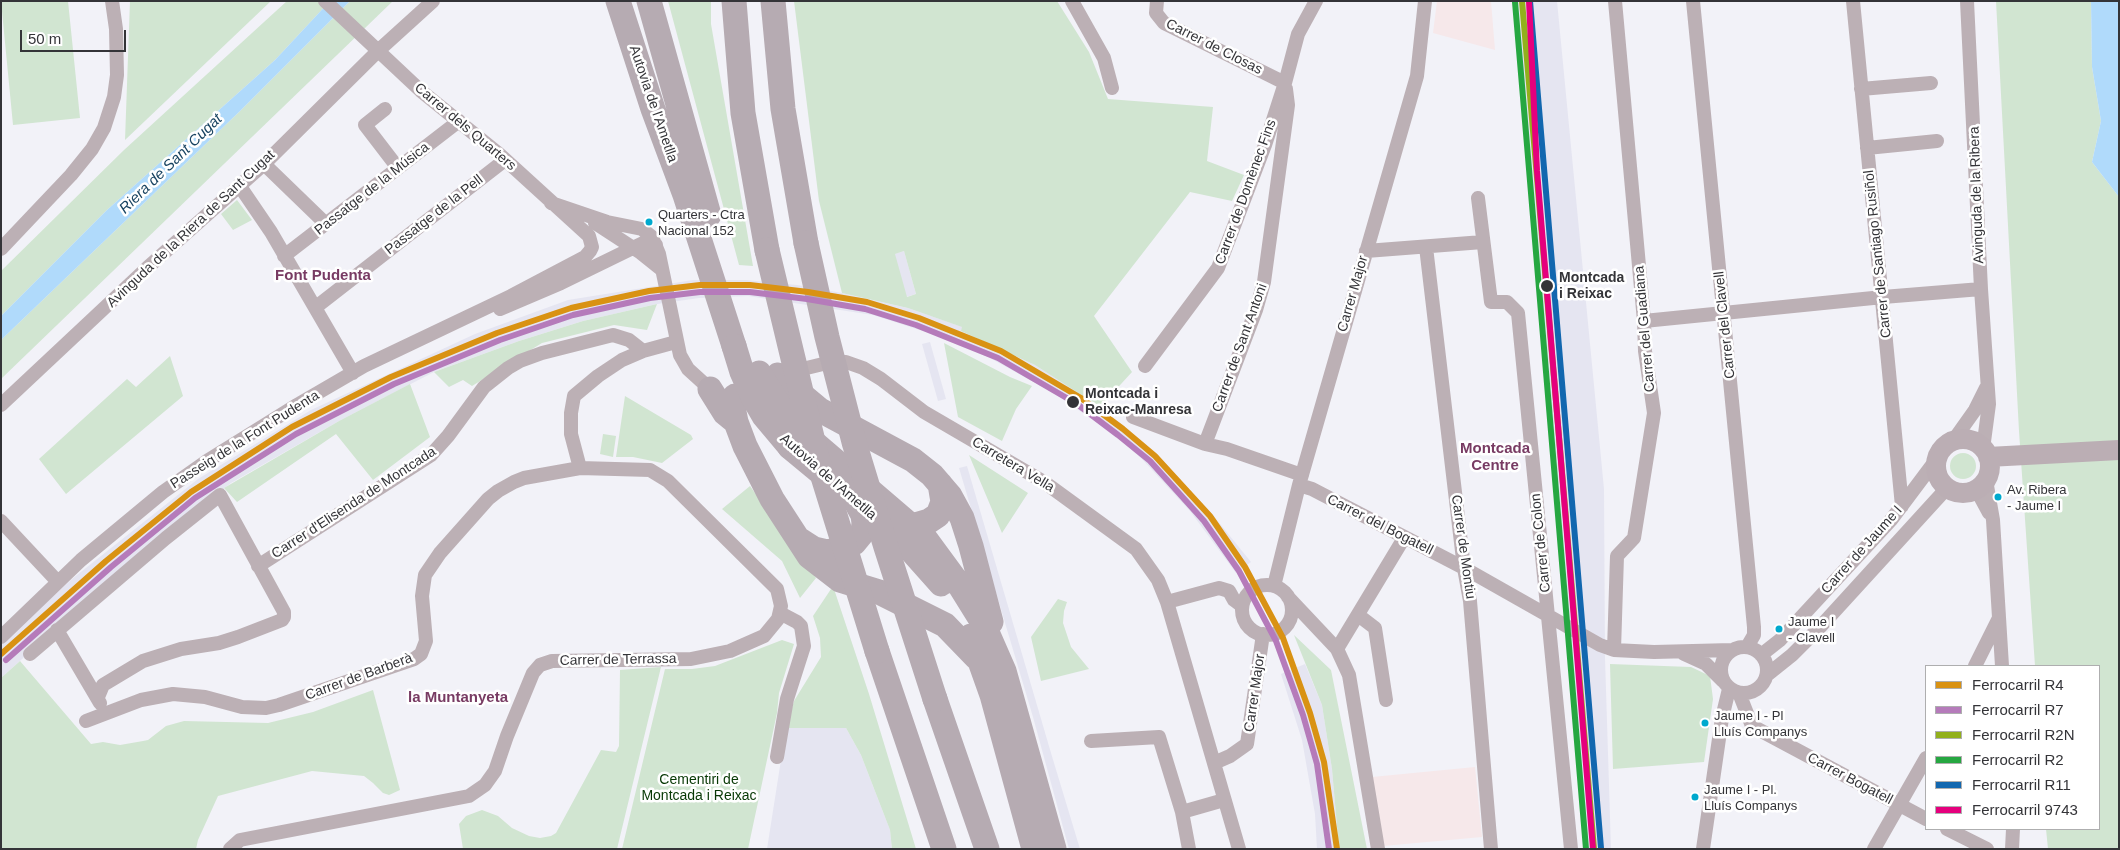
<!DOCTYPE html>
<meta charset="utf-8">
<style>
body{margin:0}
#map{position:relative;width:2120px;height:850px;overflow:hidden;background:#f2f2f8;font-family:Arial,sans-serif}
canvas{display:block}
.frame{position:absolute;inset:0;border:2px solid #343438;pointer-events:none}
.legend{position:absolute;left:1925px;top:665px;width:175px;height:165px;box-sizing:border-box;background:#fff;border:1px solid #aeaeaf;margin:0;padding:6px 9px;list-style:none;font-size:15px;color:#343438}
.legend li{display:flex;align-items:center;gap:10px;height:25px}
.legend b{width:25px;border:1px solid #aeaeaf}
.scale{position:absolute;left:20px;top:30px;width:106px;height:22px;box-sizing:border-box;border:2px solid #343438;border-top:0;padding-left:6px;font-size:15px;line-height:18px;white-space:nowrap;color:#343438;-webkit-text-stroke:4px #fff;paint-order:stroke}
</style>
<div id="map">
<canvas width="2120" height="850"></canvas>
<div class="frame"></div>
<ul class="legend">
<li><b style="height:6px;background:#d99213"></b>Ferrocarril R4</li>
<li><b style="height:6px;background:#b57bba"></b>Ferrocarril R7</li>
<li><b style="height:6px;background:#92b01c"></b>Ferrocarril R2N</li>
<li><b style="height:6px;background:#26a741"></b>Ferrocarril R2</li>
<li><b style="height:6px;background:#1267af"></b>Ferrocarril R11</li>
<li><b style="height:6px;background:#e5007d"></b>Ferrocarril 9743</li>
</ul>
<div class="scale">50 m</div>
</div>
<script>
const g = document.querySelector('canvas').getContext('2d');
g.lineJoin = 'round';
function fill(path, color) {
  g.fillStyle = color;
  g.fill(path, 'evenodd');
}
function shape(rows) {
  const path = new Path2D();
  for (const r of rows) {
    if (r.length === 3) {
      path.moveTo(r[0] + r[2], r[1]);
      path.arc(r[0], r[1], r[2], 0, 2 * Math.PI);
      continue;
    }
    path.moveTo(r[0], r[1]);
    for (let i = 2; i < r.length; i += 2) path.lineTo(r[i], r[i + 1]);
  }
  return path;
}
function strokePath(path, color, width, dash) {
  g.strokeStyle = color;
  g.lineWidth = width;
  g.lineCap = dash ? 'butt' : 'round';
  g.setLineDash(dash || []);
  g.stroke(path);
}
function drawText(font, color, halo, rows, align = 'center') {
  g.font = font + ' Arial,sans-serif';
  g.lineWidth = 5;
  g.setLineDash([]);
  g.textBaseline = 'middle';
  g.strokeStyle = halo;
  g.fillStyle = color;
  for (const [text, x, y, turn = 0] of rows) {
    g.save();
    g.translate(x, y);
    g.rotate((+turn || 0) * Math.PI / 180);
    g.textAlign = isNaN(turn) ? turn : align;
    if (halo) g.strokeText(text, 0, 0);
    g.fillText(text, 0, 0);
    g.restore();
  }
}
const built = shape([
 [1516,1,1557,1,1604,489,1605,658,1611,849,1585,849,1528,185],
 [904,251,916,294,906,297,894,254],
 [693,280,746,280,797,285,842,293,908,308,963,327,961,331,1035,365,1093,402,1124,426,1157,454,1212,514,1251,562,1236,573,1190,511,1142,459,1116,436,1057,395,981,353,951,340,873,315,748,296,699,298,657,304,583,321,519,341,434,372,339,421,231,483,123,568,1,678,1,643,72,579,198,479,311,410,475,334,568,300],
 [930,342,946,399,938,401,922,344],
 [967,466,1051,753,1080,849,1069,849,1033,717,959,468],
 [1305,664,1322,705,1332,769,1339,849,1317,849,1315,814,1302,740,1281,674],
 [786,728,846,728,861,755,890,830,892,849,767,849]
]);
const education = shape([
 [1437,1,1491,1,1495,50,1433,33],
 [1475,767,1482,837,1383,846,1372,777]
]);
const green = shape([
 [1,1,68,1,80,118,13,125],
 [130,1,271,1,125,140],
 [287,1,330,1,275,60,107,210,1,316,1,271,124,150],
 [350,1,393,1,1,379,1,340,239,112],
 [668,1,711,1,711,24,753,266,739,265],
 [794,1,1057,1,1089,52,1108,99,1213,107,1207,161,1244,175,1232,201,1190,192,1094,316,1132,372,1100,407,1035,365,961,331,962,327,908,308,842,293,819,201],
 [904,251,916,294,907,297,895,254],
 [1996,1,2091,1,2092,67,2101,121,2092,162,2119,197,2119,849,2048,849,2046,829,2099,829,2099,666,2035,666,2019,431],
 [237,200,252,220,233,230,221,214],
 [657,304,647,330,614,325,542,343,472,386,463,380,449,387,434,372,519,341,583,321],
 [944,343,1010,377,1032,386,1016,409,1002,441,958,417],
 [170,356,183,396,66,494,39,459,127,379,136,387],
 [410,384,430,437,373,480,336,434,237,502,224,488,339,421],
 [625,396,691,435,693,439,662,463,633,457,616,457],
 [603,434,616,436,613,457,600,454],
 [1963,466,13],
 [969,455,1028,493,1002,533],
 [750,486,816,578,800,598,782,561,722,509],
 [833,586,869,694,916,849,892,849,890,830,861,755,846,728,786,728,794,701,821,657,820,638,813,616],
 [1058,599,1067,602,1064,611,1063,623,1071,647,1089,669,1041,681,1031,637],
 [1294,635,1331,670,1367,849,1339,849,1332,769,1322,705],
 [782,640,794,644,779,693,777,713,748,849,622,849,665,669,692,669,715,666],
 [20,661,91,744,103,742,120,745,143,741,148,740,166,726,184,721,268,723,313,712,373,690,400,790,389,795,383,793,373,783,364,776,312,771,218,796,198,840,196,849,1,849,1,678],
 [1610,664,1691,667,1710,676,1713,699,1704,762,1613,769],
 [661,667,617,849,463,849,459,824,466,816,482,810,498,816,512,828,529,836,540,838,551,836,556,833,601,750,616,752,619,746,620,670]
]);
const water = shape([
 [330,1,350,1,239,112,1,340,1,316,107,210,275,60],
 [2091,1,2119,1,2119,197,2092,162,2101,121,2092,67]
]);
const street = shape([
 [1072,1,1104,58,1112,88],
 [1157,1,1156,13,1164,23,1285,83],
 [1693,1,1754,627,1754,635,1747,647],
 [1853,1,1902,506],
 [1967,1,1981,289,1989,404,1983,449],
 [1861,89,1931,83],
 [385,109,365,125,398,168],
 [1867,148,1937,141],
 [264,164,326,224],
 [239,185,271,232,353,373],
 [1478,198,1491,302,1507,302,1518,313,1571,849],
 [551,203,607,222,642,229,652,237,659,254,680,355,688,369,710,389,715,392],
 [595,223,641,253,661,269],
 [1426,247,1464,568,1470,601,1491,849],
 [1,249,71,175,92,149,104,128,114,97,117,75,116,29,112,1],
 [1366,251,1483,242],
 [284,256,459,121],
 [316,307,505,160],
 [500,309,561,283,643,243,656,245],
 [1644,321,1883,297,1981,289],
 [1145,366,1218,268,1265,145,1285,83,1298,34,1316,1],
 [790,372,823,364,846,362,863,368,881,379,924,412,1044,482,1136,549,1158,580,1167,602,1239,849],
 [1,405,147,268,264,164,379,50,433,1],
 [1133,417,1205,444,1227,449,1302,475],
 [1953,441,1975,410,1986,388],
 [1205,444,1256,310,1264,282,1288,105,1286,89],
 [580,468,571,434,571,413,574,396,598,376,622,360,643,351,676,342],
 [1986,480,1993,520,2002,666],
 [1299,485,1312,489,1464,568,1600,645,1614,650,1654,652,1732,650],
 [1976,489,1989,513],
 [1,521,58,582],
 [258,566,431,455,448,436,484,387,508,368,520,361,542,353,613,335,629,340,643,351],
 [1267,610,25],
 [1274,586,1299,485,1417,76,1425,1],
 [1288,597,1337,649,1349,675,1378,849],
 [1167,602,1219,588,1229,591,1234,600,1242,606],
 [1358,615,1375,628,1386,700],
 [57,630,100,703],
 [1,637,81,560,163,492,207,461,297,405,364,366,511,296,585,257,590,251,592,247,589,236,499,154,421,91,325,1],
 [1744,670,23],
 [1337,649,1404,538],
 [1614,650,1617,556,1634,538,1654,413,1645,351,1644,321,1615,1],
 [30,654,166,538,220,495,284,612,284,617,282,620,238,637,219,643,181,649,143,661,103,685,98,697],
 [1684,654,1706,664,1723,681],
 [1761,655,1780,640,1891,520,1936,460],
 [1975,666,1999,618],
 [1767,675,1792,655,1821,626,1947,488],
 [1739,693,1752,726,1926,819],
 [86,721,141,700,173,694,205,697,242,707,266,708,279,705,414,659,421,654,426,641,422,596,425,575,440,553,488,499,498,491,514,482,524,478,580,468,650,470,668,481,777,589,781,606,778,619,764,636,730,651,691,659,552,661,540,665,533,673,507,736,495,771,485,785,469,796,240,840,230,849],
 [1091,741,1159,737,1182,812,1189,849],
 [777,757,787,699,804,646,801,626,797,622,780,613],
 [1214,763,1230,756,1247,744,1263,634],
 [1182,812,1224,800],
 [1947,829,1987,849],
 [1703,849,1722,718,1729,689],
 [1874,849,1926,758],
 [2012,849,2013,829]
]);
const secondary = shape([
 [1963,466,27],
 [1988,457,2119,450]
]);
const highway = shape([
 [618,1,653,109,685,195,734,346],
 [649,1,709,215],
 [734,1,743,113,767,250],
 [773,1,783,109,806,243],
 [778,375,820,410,913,460,932,475,950,496,962,518,971,546,991,622],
 [710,389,725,413,736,422],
 [735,396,734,412,736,422,745,446,772,499,809,556,840,580,879,592,945,625,976,657],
 [805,435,924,537,960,586,983,623,1004,671,1054,849],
 [790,447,900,538,941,584],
 [912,526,929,521,938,515,943,502,940,484],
 [800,540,814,549,827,552,841,549,854,543,863,532,864,523,863,515,857,504],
 [971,636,992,695,1034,849],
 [877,651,944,849],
 [935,699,987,849]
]);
const highwayBridge = shape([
 [806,243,827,337,854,442,886,547,935,699],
 [767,250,816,454,877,651],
 [734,346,742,372,753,397,764,416,790,447],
 [759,373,784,413,800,430]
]);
const rail1 = shape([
 [1,654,106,561,191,492,292,427,391,377,497,333,571,308,649,291,700,285,750,285,808,292,867,302,919,318,1001,351,1081,398,1123,429,1155,456,1210,516,1245,567,1283,638,1310,713,1324,762,1337,849]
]);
const rail2 = shape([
 [6,660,111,567,195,498,296,434,394,384,500,340,573,315,650,298,700,292,750,292,807,299,865,309,916,325,998,358,1077,404,1118,435,1150,461,1204,521,1239,571,1276,641,1303,715,1317,764,1329,849]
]);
const rail3 = shape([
 [1522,1,1594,849]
]);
const rail4 = shape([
 [1515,2,1586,849]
]);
const rail5 = shape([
 [1530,1,1601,848]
]);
const rail6 = shape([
 [1529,1,1537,171,1593,849]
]);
const markers = [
 [649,222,4.5,"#00a9ce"],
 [1547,286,7,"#343438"],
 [1073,402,7,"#343438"],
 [1998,497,4.5,"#00a9ce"],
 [1779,629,4.5,"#00a9ce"],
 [1705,723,4.5,"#00a9ce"],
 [1695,797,4.5,"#00a9ce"]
];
const busNames = [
 ["Quarters - Ctra",658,215],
 ["Nacional 152",658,231],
 ["Av. Ribera",2007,490],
 ["- Jaume I",2007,506],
 ["Jaume I",1788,622],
 ["- Clavell",1788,638],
 ["Jaume I - Pl",1714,716],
 ["Lluís Companys",1714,732],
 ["Jaume I - Pl.",1704,790],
 ["Lluís Companys",1704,806]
];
const streetNames = [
 ["Carrer de Closas",1214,47,27],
 ["Autovia de l'Ametlla",653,104,71],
 ["Carrer dels Quarters",465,127,40],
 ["Passatge de la Música",372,189,-38],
 ["Carrer de Domènec Fins",1246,192,-70],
 ["Avinguda de la Ribera",1977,195,-92],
 ["Passatge de la Pell",434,215,-38],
 ["Avinguda de la Riera de Sant Cugat",191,229,-43],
 ["Carrer de Santiago Rusiñol",1878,254,-96],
 ["Carrer Major",1353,294,-74],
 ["Carrer del Clavell",1725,325,-96],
 ["Carrer del Guadiana",1645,329,-95],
 ["Carrer de Sant Antoni",1240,348,-70],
 ["Passeig de la Font Pudenta",245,440,-32],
 ["Carretera Vella",1013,465,31],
 ["Autovia de l'Ametlla",828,477,41],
 ["Carrer d'Elisenda de Montcada",354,503,-33],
 ["Carrer del Bogatell",1380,525,27],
 ["Carrer de Colon",1541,543,-96],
 ["Carrer de Montiu",1463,547,82],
 ["Carrer de Jaume I",1862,550,-48],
 ["Carrer de Terrassa",618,660,-1],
 ["Carrer de Barberà",359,677,-20],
 ["Carrer Major",1255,693,-82],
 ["Carrer Bogatell",1850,779,28]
];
const stopNames = [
 ["Montcada",1559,278],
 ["i Reixac",1559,294],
 ["Montcada i",1085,394],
 ["Reixac-Manresa",1085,410]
];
const parkNames = [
 ["Cementiri de",699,780],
 ["Montcada i Reixac",699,796]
];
const waterNames = [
 ["Riera de Sant Cugat",171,164,-44]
];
const neighbourhoodNames = [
 ["Font Pudenta",323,276],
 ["Montcada",1495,449],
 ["Centre",1495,466],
 ["la Muntanyeta",458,698]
];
fill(built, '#e5e5f1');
fill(education, '#f6e8ea');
fill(green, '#d1e5d1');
fill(water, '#b0dafb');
strokePath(street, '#bcb0b5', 14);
strokePath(secondary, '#bbaeb4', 20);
strokePath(highway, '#b6abb2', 25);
strokePath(highwayBridge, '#b6abb2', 25);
strokePath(rail1, '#d99213', 6);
strokePath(rail2, '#b57bba', 6);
strokePath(rail3, '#92b01c', 6);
strokePath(rail4, '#26a741', 6);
strokePath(rail5, '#1267af', 6);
strokePath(rail6, '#e5007d', 6);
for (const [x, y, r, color] of markers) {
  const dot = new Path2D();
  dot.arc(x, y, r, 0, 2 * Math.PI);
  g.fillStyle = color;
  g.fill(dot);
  strokePath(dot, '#fff', 2);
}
drawText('13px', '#343438', '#fff', busNames, 'left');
drawText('14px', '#343438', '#fff', streetNames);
drawText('bold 14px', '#343438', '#fff', stopNames, 'left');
drawText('14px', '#073804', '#fff', parkNames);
drawText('italic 15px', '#184361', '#fff', waterNames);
drawText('bold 15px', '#783b63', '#fff', neighbourhoodNames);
</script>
